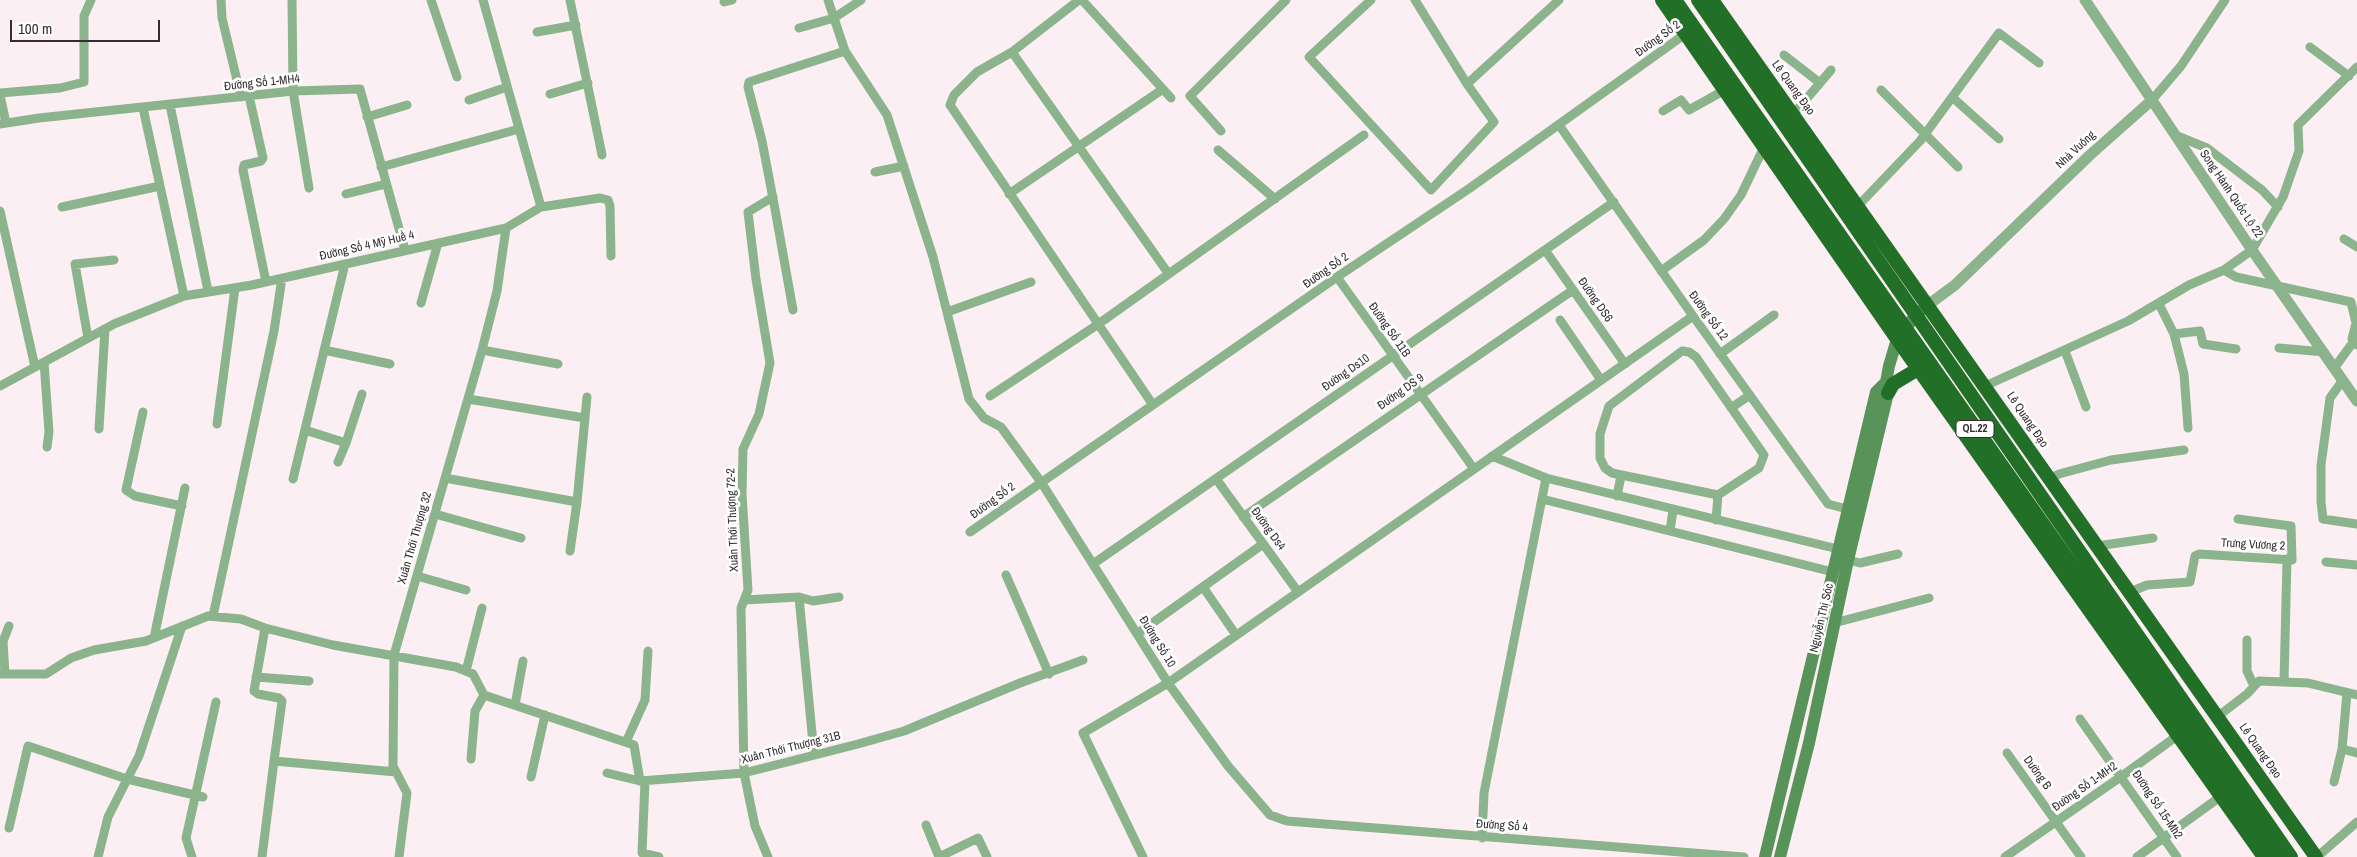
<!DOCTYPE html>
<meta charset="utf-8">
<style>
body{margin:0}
#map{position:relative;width:2357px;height:857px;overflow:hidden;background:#fceff4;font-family:"Archivo Narrow",sans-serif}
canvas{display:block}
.scale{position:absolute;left:10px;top:20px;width:150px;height:22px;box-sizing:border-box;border:2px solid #342c2f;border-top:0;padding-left:6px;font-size:15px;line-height:18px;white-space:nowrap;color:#342c2f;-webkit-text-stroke:4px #fff;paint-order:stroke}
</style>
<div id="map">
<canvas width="2357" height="857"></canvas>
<div class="scale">100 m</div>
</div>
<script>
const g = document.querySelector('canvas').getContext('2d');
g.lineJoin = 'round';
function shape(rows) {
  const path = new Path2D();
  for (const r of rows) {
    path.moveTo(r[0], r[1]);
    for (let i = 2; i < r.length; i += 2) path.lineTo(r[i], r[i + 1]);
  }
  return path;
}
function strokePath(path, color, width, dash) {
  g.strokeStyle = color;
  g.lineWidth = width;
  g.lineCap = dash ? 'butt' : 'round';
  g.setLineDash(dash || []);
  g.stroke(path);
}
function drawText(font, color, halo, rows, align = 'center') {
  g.font = font + ' "Archivo Narrow",sans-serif';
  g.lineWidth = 5;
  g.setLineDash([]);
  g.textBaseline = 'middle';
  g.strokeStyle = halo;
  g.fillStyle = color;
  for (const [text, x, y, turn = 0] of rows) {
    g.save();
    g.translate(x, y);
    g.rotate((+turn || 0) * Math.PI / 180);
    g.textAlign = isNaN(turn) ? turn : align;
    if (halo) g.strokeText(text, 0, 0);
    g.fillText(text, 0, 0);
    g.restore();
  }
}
const minor = shape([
 [221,0,222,18,241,97],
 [292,0,293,91,309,188],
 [431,0,457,77],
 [570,0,602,155],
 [828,0,845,51,887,115,933,257,969,399,984,418,1001,427,1041,482,1168,683,1228,766,1270,815,1287,821,1744,857],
 [1079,0,1012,52,977,72,954,95,950,105,1153,405],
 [1082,0,1171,98],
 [1371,0,1309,57,1431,190,1494,122,1467,84,1415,0],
 [724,2,732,0],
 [799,28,834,18,861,0],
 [537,32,576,25],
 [2310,47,2349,76],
 [1012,52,1168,273],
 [1784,55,1820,83],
 [1467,84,1559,0],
 [1881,90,1958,167],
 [0,93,60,88,84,82,84,16,91,0],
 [550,94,588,83],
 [0,95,6,123],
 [249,96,263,158,261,161,244,165,243,170,266,282],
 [1952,97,1999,139],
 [469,100,507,87],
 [2152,100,2181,66,2225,0],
 [170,105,208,291],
 [143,108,184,296],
 [1663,111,1681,100,1689,110,1723,91],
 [367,117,407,105],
 [1791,117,1831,70],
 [0,124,39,118,293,91,360,89,405,250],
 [1559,125,1693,316,1828,504,1847,509],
 [1221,131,1190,96,1286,0],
 [2175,135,2207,148,2262,190,2278,207],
 [1218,150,1275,199],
 [381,167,519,129],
 [875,172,904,166],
 [346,194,386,184],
 [1009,194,1163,89],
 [62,207,160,186],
 [541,207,600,198,608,200,610,206,611,256],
 [1855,209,1920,141,1999,33,2039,63],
 [0,211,35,367],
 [2344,239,2357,247],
 [1545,250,1625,364],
 [2224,270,2252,250,2283,197,2299,151,2298,125,2357,67],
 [1661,271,1704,240,1724,219,1741,195,1764,147],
 [1337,277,1474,469],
 [2351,302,2356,323,2352,339,2357,345],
 [421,303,438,243],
 [2159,304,2174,334,2200,331,2203,344,2236,349],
 [793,310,775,209,762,141,748,87,749,82,845,51],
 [947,312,1031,282],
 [1560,320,1601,380],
 [2174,334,2184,374,2188,428],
 [88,338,75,264,114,260],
 [2279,348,2324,352],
 [324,350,390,364],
 [482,350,558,364],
 [1682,351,1689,352,1696,357,1764,455,1759,468,1718,495,1612,473,1605,468,1600,458,1600,434,1609,406,1682,351],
 [2065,351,2086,407],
 [1720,354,1774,315],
 [44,362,49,432,47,447],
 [2335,367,2354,341],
 [2343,380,2330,398,2321,465,2321,502,2323,519,2357,524],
 [0,386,114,324,184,296,252,285,506,228,541,207,483,0],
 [1985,386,2128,321,2189,285,2224,270,2236,277,2351,302],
 [990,396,1097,325,1364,135],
 [468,399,585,418],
 [1731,408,1750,395],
 [143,412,126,490,135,496,182,506],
 [217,424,235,288],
 [99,429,105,329],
 [305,430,346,443,362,394],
 [1492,456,1546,478,1838,549],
 [338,462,346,443],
 [445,478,577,502,570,551],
 [293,479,345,264],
 [2049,479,2059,474,2111,460,2184,450],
 [1217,480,1298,592],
 [1617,496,1621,476],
 [1542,499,1833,572],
 [577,502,587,397],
 [435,514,521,538],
 [1243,517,1573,290],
 [1716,520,1718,495],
 [1670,531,1673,510],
 [970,532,1337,277,1470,188,1688,32],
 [2097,546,2153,538],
 [1848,560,1860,563,1898,554],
 [2326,562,2357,565],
 [1093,564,1614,202],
 [1006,575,1049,674],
 [417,576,466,590],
 [1203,587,1236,635],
 [2130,592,2147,585,2190,582,2195,556,2199,554,2292,560,2291,526,2238,519],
 [799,597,814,754],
 [744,600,799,597,813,601,839,597],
 [213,616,274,331,282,278],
 [1834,623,1929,598],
 [265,628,254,691,258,694,279,698,282,701,274,761],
 [1137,634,1263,544],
 [154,638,185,488],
 [2247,640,2247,671,2254,686],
 [466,671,482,608],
 [0,674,46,674,71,658,94,650,146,641,208,616,241,619,265,628,333,645,456,667,473,674,484,695,634,745,640,781,744,773,858,744,904,731,1020,683,1083,660],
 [5,674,3,641,9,626],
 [256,677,309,681],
 [2284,682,2287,559],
 [2347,693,2342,749,2357,753],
 [515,705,523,661],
 [2217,717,2247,694,2259,681,2308,683,2357,695],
 [2080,719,2177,857],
 [626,742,645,700,648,651],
 [2007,753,2081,857],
 [471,759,475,711,484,695],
 [607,773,640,781],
 [531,777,545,715],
 [645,781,642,853,659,857],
 [2334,782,2342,749],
 [926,825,939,857],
 [9,828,28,746,127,779,203,797],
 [1482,838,1484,793,1546,478],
 [98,857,108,817,139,756,182,626],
 [192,857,186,838,216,702],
 [262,857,274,761,396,772],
 [399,857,407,793,393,766,394,655,482,350,497,291,506,228],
 [768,857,755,826,744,773,741,608,748,590,742,494,743,449,759,414,770,363,756,279,748,212,773,197],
 [939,857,978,838,987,857],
 [1143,857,1083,733,1168,683,1693,316],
 [2005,857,2122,776,2177,736],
 [2137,857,2220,797],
 [2317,857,2357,822]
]);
const tertiary = shape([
 [2085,0,2252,250,2357,401],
 [1928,305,1955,285,2090,155,2152,100]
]);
const secondary = shape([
 [1765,857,1876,392,1886,382],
 [1780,857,1809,743,1848,560,1888,393,1886,382,1889,366,1897,339,1916,315,1928,305]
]);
const trunk = shape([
 [1662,0,1897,339,2264,857],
 [1675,0,2277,857],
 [1698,0,2291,857],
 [1712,0,2316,857],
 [1888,393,1893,384,1918,369,1926,369]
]);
const shields = [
 [1975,429,38]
];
const shieldNames = [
 ["QL.22",1975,429]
];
const streetNames = [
 ["Đường Số 2",1658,39,-36],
 ["Đường Số 1-MH4",262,83,-6],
 ["Lê Quang Đạo",1793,88,54],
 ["Nhà Vuông",2076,150,-43],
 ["Song Hành Quốc Lộ 22",2231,194,56],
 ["Đường Số 4 Mỹ Huề 4",367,246,-13],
 ["Đường Số 2",1326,271,-35],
 ["Đường DS6",1595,300,55],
 ["Đường Số 12",1708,316,54],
 ["Đường Số 11B",1389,330,55],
 ["Đường Ds10",1346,373,-35],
 ["Đường DS 9",1401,392,-35],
 ["Lê Quang Đạo",2027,420,56],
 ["Đường Số 2",993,501,-36],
 ["Xuân Thới Thượng 72-2",733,520,-92],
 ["Đường Ds4",1268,529,54],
 ["Xuân Thới Thượng 32",415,538,-74],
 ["Trưng Vương 2",2253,545,3],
 ["Nguyễn Thị Sóc",1822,618,-77],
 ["Đường Số 10",1157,642,58],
 ["Xuân Thới Thượng 31B",791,748,-14],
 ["Lê Quang Đạo",2260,751,55],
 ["Dường B",2037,773,54],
 ["Đường Số 1-MH2",2085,787,-35],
 ["Đường Số 15-Mh2",2157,805,56],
 ["Đường Số 4",1502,826,4]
];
strokePath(minor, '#8cb48c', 9);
strokePath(tertiary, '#8cb48c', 11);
strokePath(secondary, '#589459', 12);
strokePath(trunk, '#227028', 14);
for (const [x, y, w] of shields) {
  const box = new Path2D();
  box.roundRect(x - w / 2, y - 8.5, w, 17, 4);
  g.fillStyle = '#fff';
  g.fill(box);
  strokePath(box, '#342c2f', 1);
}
drawText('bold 11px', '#342c2f', null, shieldNames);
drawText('12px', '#342c2f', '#fff', streetNames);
</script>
